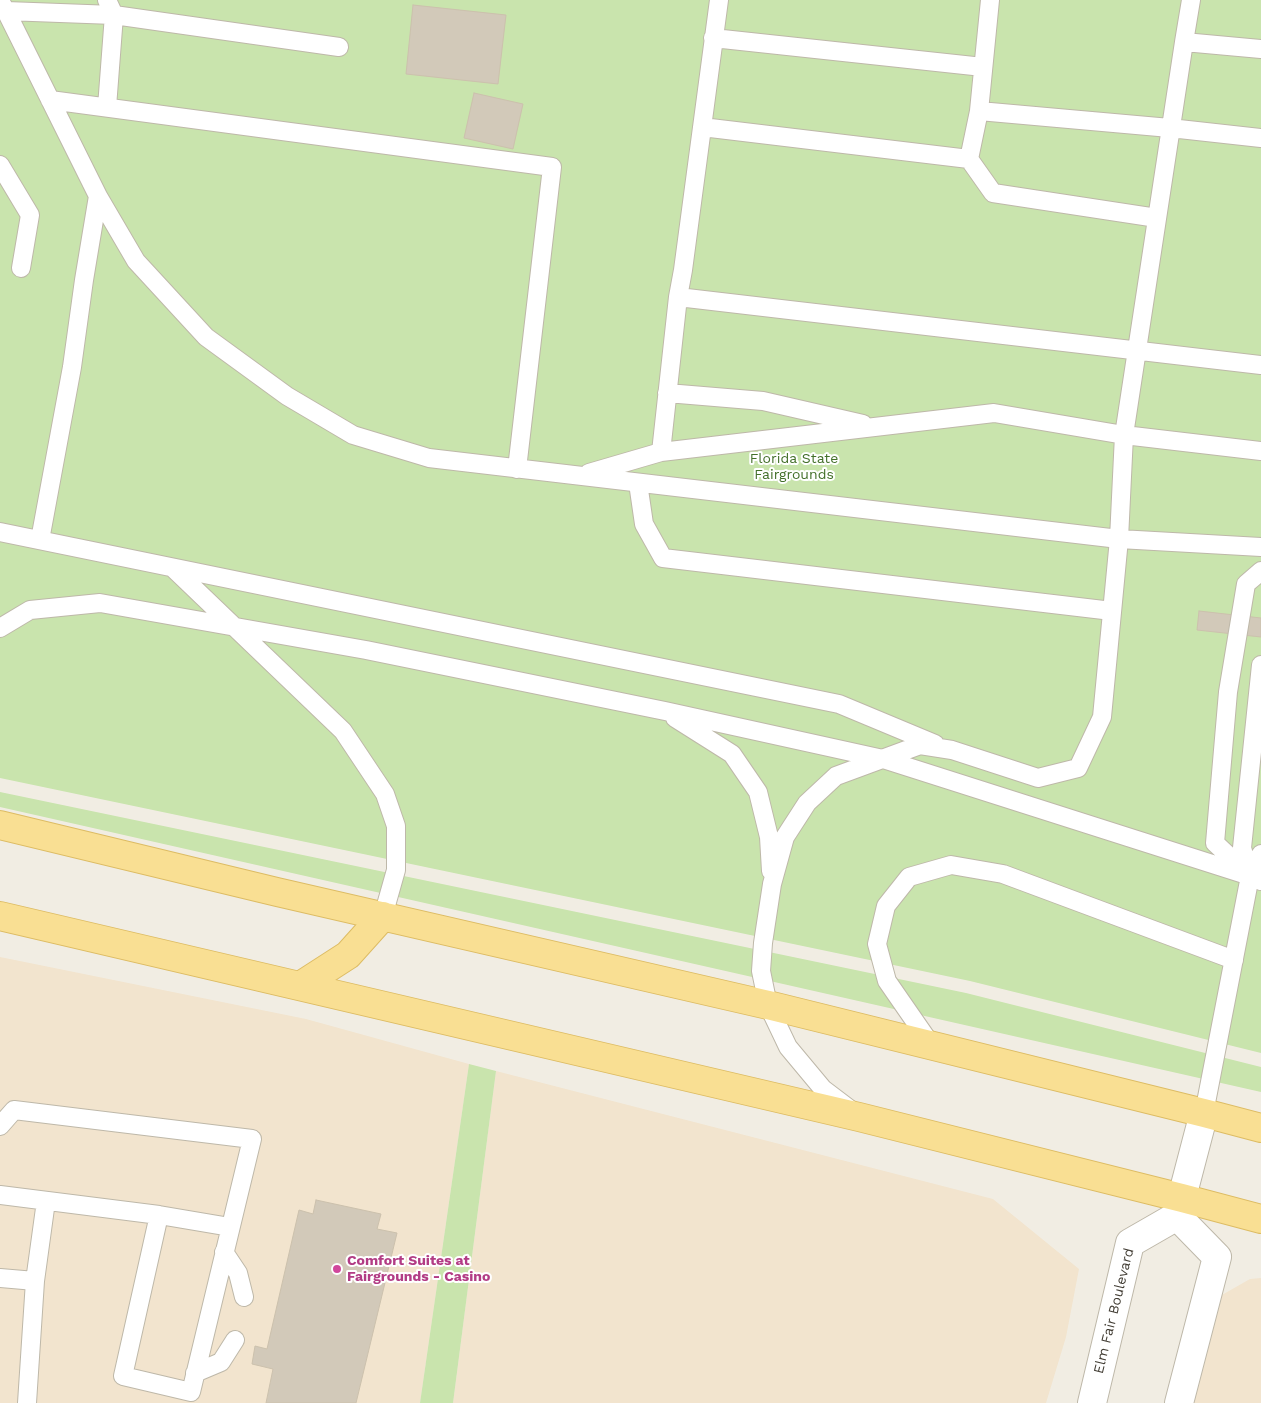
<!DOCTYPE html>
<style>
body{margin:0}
canvas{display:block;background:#f1ede3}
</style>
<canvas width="1261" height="1403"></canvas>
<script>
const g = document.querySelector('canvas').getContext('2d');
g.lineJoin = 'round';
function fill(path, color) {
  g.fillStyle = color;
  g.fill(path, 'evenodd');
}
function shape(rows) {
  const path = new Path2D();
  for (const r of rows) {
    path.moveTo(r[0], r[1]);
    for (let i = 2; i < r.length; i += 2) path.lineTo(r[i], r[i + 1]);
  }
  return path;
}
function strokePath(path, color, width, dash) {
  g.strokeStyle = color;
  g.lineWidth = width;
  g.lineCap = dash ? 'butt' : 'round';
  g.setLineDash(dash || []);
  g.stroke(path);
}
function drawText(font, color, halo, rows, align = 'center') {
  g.font = font + ' "Work Sans",sans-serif';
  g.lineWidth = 4;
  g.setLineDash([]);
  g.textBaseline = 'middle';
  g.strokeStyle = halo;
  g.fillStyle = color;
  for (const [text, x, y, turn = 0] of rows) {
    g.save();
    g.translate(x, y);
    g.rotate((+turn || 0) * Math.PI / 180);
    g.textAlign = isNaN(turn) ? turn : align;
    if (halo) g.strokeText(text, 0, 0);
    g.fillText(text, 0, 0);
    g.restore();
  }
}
const commercial = shape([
 [0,957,306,1019,469,1064,420,1403,0,1403],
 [496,1071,993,1199,1079,1269,1066,1337,1046,1403,453,1403],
 [1261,1278,1261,1403,1184,1403,1199,1308,1250,1279]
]);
const green = shape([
 [0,0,1261,0,1261,1053,970,981,0,778],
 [0,792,966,993,1261,1067,1261,1092,0,807],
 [469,1064,496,1071,453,1403,420,1403]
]);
const building = shape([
 [413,5,506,15,498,84,406,74,413,5],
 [474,93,523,104,513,149,464,138,474,93],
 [1199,611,1261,618,1261,637,1197,630,1199,611],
 [316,1200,381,1214,377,1229,397,1233,356,1403,266,1403,273,1369,252,1364,255,1346,267,1349,299,1210,313,1214,316,1200]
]);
const lane = shape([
 [0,1,6,11,98,196,136,261,206,337,287,396,353,435,429,458,1119,539,1261,547],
 [6,11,114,15,107,0],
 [713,38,983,67],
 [1184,42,1191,0],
 [50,100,552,167,517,469],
 [107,107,114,15,339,47],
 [979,111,990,0],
 [702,127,969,159],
 [0,165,30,215,21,268],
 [1157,218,993,193,969,159,979,111,1170,128,1261,138],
 [678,297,683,270,719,0],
 [667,393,763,401,863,424],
 [661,452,678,297,1261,365],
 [589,473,661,452,994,413,1124,435,1261,451],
 [638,483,644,524,663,558,1112,611],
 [0,532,839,704,935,744],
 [40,540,72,367,84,280,98,196],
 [173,568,343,731,385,794,396,826,396,870,383,916],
 [0,628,30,610,100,603,366,650,665,711,883,759,1250,876,1261,881],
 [675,718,732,754,758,792,769,837,771,871],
 [1250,875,1242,848,1261,665],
 [1250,876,1261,854],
 [932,1046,887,981,877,944,886,906,909,877,951,865,1003,874,1234,960],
 [852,1111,823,1089,788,1047,768,1005,761,971,763,943,772,884,785,837,807,803,836,776,920,745,952,750,1038,778,1078,768,1102,717,1119,539,1124,435,1184,42,1261,49],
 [1204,1113,1250,876,1215,843,1228,692,1246,584,1261,571],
 [0,1126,14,1110,252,1139,191,1392,123,1376,159,1215,0,1195],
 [159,1215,230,1227],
 [224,1252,238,1273,244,1297],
 [0,1278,35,1281],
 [195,1373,221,1362,235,1340],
 [27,1403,35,1281,46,1201]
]);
const street = shape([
 [1177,1216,1217,1257,1179,1403],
 [1092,1403,1130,1243,1177,1216,1204,1113]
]);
const primary = shape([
 [0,825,277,892,768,1005,1204,1113,1261,1128],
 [0,916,859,1117,1182,1198,1261,1219],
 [300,986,348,955,383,916]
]);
const markers = [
 [337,1269,5,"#d1479c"]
];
const parkNames = [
 ["Florida State",794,459],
 ["Fairgrounds",794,475]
];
const hotelNames = [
 ["Comfort Suites at",347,1261],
 ["Fairgrounds - Casino",347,1277]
];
const streetNames = [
 ["Elm Fair Boulevard",1114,1311,-76]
];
fill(commercial, '#f2e4ce');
fill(green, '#c9e4ad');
fill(building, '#d2c9b9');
strokePath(building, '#ccc1ad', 1);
strokePath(lane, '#beb8a9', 20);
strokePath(street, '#beb8a9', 30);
strokePath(primary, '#ddbc64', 30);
strokePath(lane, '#fff', 18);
strokePath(street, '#fff', 28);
strokePath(primary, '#f9df93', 28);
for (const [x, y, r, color] of markers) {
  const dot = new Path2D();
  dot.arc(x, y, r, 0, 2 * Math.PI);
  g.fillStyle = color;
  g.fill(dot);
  strokePath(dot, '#fff', 2);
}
drawText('14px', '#43702a', '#fff', parkNames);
drawText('bold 14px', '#b23c85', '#fff', hotelNames, 'left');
drawText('14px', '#423d34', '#fff', streetNames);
</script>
